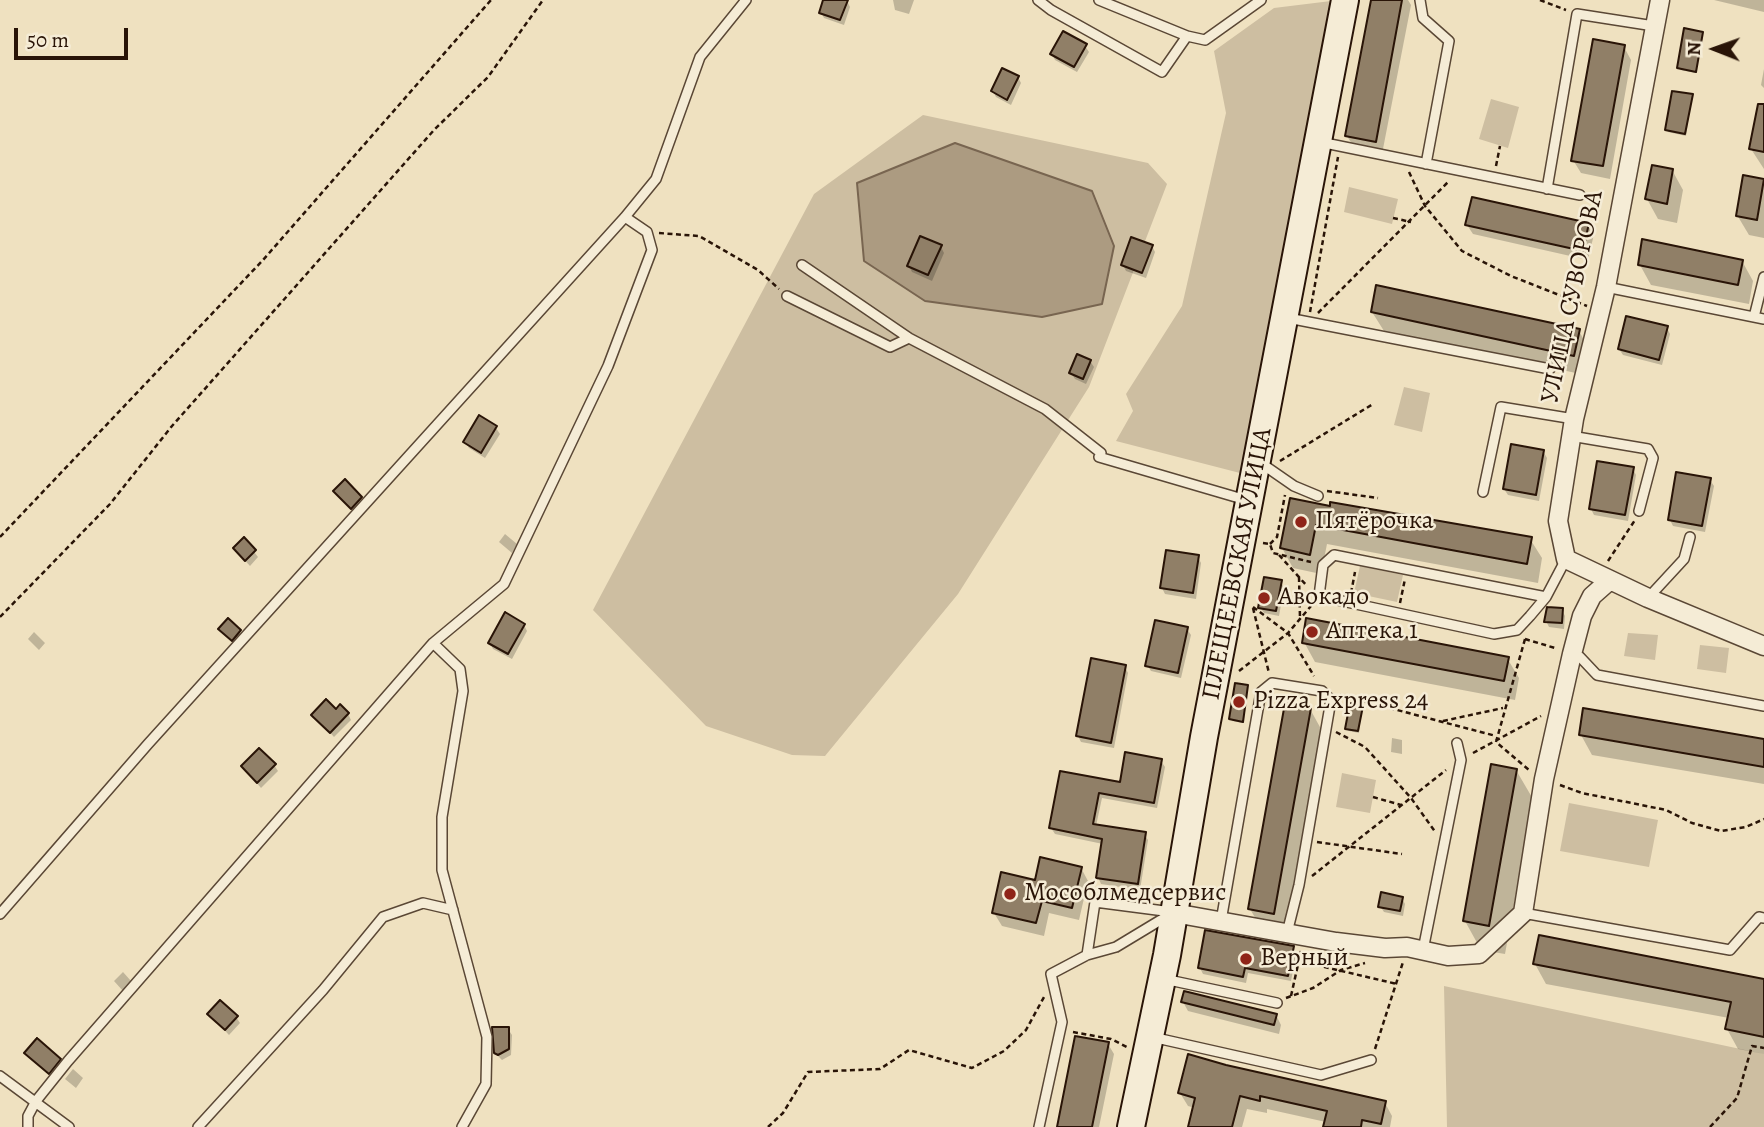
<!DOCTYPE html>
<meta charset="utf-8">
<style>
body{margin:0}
#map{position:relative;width:1764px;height:1127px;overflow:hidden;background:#efe1c0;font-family:Alegreya,serif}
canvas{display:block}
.north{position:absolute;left:1680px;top:14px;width:70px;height:70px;-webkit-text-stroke:5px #f5ecd6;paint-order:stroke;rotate:271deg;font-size:19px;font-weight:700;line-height:28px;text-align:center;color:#291407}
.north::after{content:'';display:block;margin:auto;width:24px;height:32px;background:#291407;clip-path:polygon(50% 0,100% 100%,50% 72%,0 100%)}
.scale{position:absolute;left:14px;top:28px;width:114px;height:32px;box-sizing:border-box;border:4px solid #291407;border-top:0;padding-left:9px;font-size:21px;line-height:24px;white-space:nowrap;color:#291407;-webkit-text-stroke:5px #f5ecd6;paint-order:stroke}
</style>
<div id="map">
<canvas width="1764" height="1127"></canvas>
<div class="north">N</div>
<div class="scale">50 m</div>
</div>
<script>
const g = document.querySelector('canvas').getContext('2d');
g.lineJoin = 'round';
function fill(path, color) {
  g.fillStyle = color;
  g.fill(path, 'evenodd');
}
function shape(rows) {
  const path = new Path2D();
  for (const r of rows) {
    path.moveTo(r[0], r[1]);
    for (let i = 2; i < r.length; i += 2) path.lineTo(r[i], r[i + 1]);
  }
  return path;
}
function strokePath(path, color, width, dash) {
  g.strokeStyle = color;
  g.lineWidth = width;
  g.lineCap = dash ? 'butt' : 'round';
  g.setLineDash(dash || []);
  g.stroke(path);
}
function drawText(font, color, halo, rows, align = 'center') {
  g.font = font + ' Alegreya,serif';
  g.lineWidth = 5;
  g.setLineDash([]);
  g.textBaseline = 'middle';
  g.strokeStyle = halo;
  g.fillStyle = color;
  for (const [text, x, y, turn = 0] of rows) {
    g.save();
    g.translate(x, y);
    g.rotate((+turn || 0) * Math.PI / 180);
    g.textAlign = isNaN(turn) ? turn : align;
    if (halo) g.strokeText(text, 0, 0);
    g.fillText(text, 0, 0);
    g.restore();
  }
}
const green = shape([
 [1331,1,1240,473,1116,441,1133,411,1126,394,1182,306,1226,113,1214,51,1274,8],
 [1491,99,1519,107,1508,148,1479,139],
 [923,115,1148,163,1167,184,1089,387,958,594,825,756,792,755,706,726,593,610,814,194],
 [1349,187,1398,199,1392,224,1344,212],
 [1404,387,1430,393,1422,432,1394,425],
 [1360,566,1403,575,1397,602,1354,593],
 [1628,633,1658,635,1655,660,1624,656],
 [1700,645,1729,648,1726,673,1697,669],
 [1342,773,1376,780,1370,813,1336,807],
 [1569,803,1658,820,1649,867,1560,851],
 [1444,986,1764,1054,1764,1127,1447,1127]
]);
const water = shape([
 [955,143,1092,191,1114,246,1102,304,1042,317,925,301,864,261,857,183,955,143]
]);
const shadow = shape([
 [825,0,847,1,850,7,844,25,824,18,821,12],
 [893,0,914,0,909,14,895,10],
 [1373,0,1408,0,1411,5,1382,154,1355,149,1347,136],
 [1714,0,1764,0,1764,12],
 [1702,33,1696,73,1680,70,1679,68],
 [1085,46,1089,52,1077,72,1055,60,1052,54],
 [1624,47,1631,60,1610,179,1581,173,1573,160],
 [1764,69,1764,88,1761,85],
 [1018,77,1021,83,1011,105,996,97,993,91],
 [1692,96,1686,136,1668,132,1667,130],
 [1764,116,1764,169,1751,149],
 [1672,170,1683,190,1677,223,1658,219,1647,199],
 [1763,180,1764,182,1764,238,1749,235,1737,215],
 [1467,225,1588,225,1594,234,1588,260,1473,234],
 [1152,246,1155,252,1146,278,1126,271,1123,265],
 [941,247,944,253,932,281,912,272,909,266],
 [1742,261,1753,281,1749,304,1651,285,1640,265],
 [1372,312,1579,331,1590,351,1585,375,1384,331],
 [1667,328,1670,334,1662,365,1623,355,1619,349],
 [1090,361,1094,367,1086,384,1075,379,1071,373],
 [480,418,496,428,500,434,485,458,469,448,465,442],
 [1543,451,1547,458,1539,501,1508,495,1504,489],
 [1633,469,1636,475,1628,521,1594,515,1591,509],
 [1710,480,1714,486,1705,532,1673,526,1670,520],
 [335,491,361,498,364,504,355,514],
 [1291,500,1530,539,1542,558,1538,583,1327,544,1321,574,1293,568,1282,548],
 [505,534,517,544,512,553,499,542],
 [244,539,258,557,250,566,239,554],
 [1198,557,1201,563,1196,599,1165,594,1162,588],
 [1281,582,1284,588,1279,616,1264,613,1260,607],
 [1562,610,1565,616,1564,629,1549,627,1546,621],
 [228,620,243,637,236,646,220,629],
 [524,625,527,631,512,659,493,649,490,643],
 [1187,629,1191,635,1181,678,1151,671,1147,665],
 [34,632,45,643,39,650,28,639],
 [1304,642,1507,658,1519,678,1515,700,1315,662],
 [1125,667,1128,673,1114,748,1081,742,1078,736],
 [1247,686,1243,723,1232,721,1231,719],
 [1362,707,1359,733,1349,731,1347,729],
 [1310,709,1326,738,1290,942,1267,938,1250,909],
 [336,711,348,714,351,720,334,737,314,715],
 [1581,735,1764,741,1764,784,1592,755],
 [1392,738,1402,740,1402,754,1391,752],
 [1161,761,1165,767,1157,808,1102,798,1096,826,1144,834,1148,840,1140,890,1101,884,1098,877,1103,844,1055,834,1051,828,1062,773,1121,784],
 [274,765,278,771,261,788,243,767],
 [1516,770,1533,799,1505,954,1481,950,1465,921],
 [1081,868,1088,881,1079,920,1049,913,1044,936,1002,926,994,913,1036,882],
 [1402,898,1405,904,1403,916,1384,912,1380,906],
 [1293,948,1296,954,1291,981,1248,973,1246,983,1203,974,1200,968],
 [1535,964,1764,980,1764,1054,1738,1049,1727,1029,1729,1018,1546,984],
 [123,972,131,981,123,991,114,981],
 [1183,1002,1276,1015,1281,1025,1279,1034,1188,1011],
 [209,1014,236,1017,240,1023,229,1035],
 [508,1029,512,1035,511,1055,502,1060,495,1053],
 [1108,1044,1114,1054,1099,1127,1059,1127],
 [26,1053,59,1060,63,1066,53,1079],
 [1225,1067,1385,1103,1392,1116,1390,1127,1325,1127,1326,1122,1267,1109,1267,1113,1247,1109,1242,1127,1190,1127,1195,1108,1188,1106,1180,1093],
 [73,1069,83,1078,76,1088,65,1079]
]);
const building = shape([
 [823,0,848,0,840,20,819,13,823,0],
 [1371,0,1402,0,1376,142,1345,136,1371,0],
 [1684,28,1703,32,1696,72,1677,68,1684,28],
 [1063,31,1087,44,1074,67,1050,54,1063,31],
 [1593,39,1625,45,1603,166,1571,161,1593,39],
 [1002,68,1019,76,1007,100,991,91,1002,68],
 [1672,91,1693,94,1685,134,1665,130,1672,91],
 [1758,104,1764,104,1764,152,1749,149,1758,104],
 [1652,165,1673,169,1667,204,1645,199,1652,165],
 [1743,175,1764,179,1757,220,1736,216,1743,175],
 [1472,197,1589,223,1583,251,1465,225,1472,197],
 [920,236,942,245,928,275,907,266,920,236],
 [1131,237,1153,245,1142,273,1121,265,1131,237],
 [1642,239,1743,260,1738,285,1638,265,1642,239],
 [1376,285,1580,329,1574,356,1371,312,1376,285],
 [1626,316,1668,326,1659,360,1618,349,1626,316],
 [1077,354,1091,360,1083,379,1069,373,1077,354],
 [479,415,497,426,481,453,463,442,479,415],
 [1511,444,1544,450,1536,495,1503,489,1511,444],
 [1597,461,1634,467,1625,515,1589,509,1597,461],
 [1676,472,1711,478,1702,526,1668,520,1676,472],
 [345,479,362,497,351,509,333,491,345,479],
 [1290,498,1330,506,1330,502,1532,537,1527,564,1316,525,1310,555,1280,548,1290,498],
 [244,537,256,550,245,561,233,548,244,537],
 [1166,550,1199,555,1193,593,1160,588,1166,550],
 [1264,577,1282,580,1276,611,1258,608,1264,577],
 [1547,607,1563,608,1562,623,1544,622,1547,607],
 [505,612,525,624,508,654,488,643,505,612],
 [228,618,241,630,232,641,218,629,228,618],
 [1306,618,1509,657,1504,681,1302,643,1306,618],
 [1155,620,1188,627,1178,673,1145,666,1155,620],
 [1091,658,1126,665,1111,743,1076,736,1091,658],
 [1235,683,1248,685,1243,722,1229,719,1235,683],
 [326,699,336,709,340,704,349,713,330,733,311,715,326,699],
 [1285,703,1311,708,1274,914,1248,909,1285,703],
 [1350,703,1363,706,1358,731,1345,729,1350,703],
 [1583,708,1764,739,1764,767,1579,735,1583,708],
 [259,748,276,764,257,783,241,766,259,748],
 [1125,752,1162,759,1154,803,1099,793,1093,824,1146,832,1138,884,1096,878,1102,839,1049,828,1060,771,1120,782,1125,752],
 [1491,764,1517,769,1489,926,1463,921,1491,764],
 [1040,857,1082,867,1072,908,1042,901,1036,923,992,913,1001,872,1035,880,1040,857],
 [1381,892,1403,897,1400,911,1378,907,1381,892],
 [1205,930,1294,946,1288,976,1245,968,1243,977,1198,968,1205,930],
 [1539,935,1764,979,1764,1037,1725,1029,1731,1002,1533,964,1539,935],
 [1184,991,1277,1014,1274,1025,1181,1002,1184,991],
 [220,1000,238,1016,225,1030,207,1014,220,1000],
 [492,1027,509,1027,509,1049,498,1055,494,1053,492,1027],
 [1075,1036,1109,1042,1092,1127,1057,1127,1075,1036],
 [37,1038,61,1059,49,1074,24,1053,37,1038],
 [1188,1054,1226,1065,1386,1101,1381,1124,1362,1120,1361,1127,1323,1127,1327,1111,1260,1096,1260,1101,1240,1096,1232,1127,1188,1127,1195,1098,1178,1093,1188,1054]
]);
const path = shape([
 [1540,0,1566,10],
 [1496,166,1500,146],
 [1409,172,1425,206,1462,251,1511,276,1587,306],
 [1393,218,1411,222],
 [659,233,699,236,758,270,779,289],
 [1310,312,1338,157],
 [1318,313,1449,181],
 [1280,461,1373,404],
 [1327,491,1378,498],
 [0,537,263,260,491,0],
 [1263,543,1270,544,1273,553,1311,562],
 [1270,544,1277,537,1285,495],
 [1279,555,1307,586],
 [1608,561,1635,520],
 [1299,577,1300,618],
 [1351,593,1355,572],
 [1400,603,1405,579],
 [1253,607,1288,633,1314,676],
 [1253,608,1269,673],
 [0,617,110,504,172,426,434,130,488,77,543,0],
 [1525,639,1496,742,1529,770],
 [1525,639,1555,648],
 [1239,671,1288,633,1311,606],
 [1340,695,1496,736],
 [1443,721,1503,708],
 [1336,732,1365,747,1411,798,1436,833],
 [1473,753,1541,716],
 [1560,785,1582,793,1666,810,1692,823,1721,831,1746,827,1764,819],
 [1373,797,1401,805],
 [1317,842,1402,854],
 [1312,876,1446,770],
 [1299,961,1397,984],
 [1291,996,1301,951],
 [1286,998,1313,988,1341,970,1365,963],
 [1073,1032,1111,1039,1127,1047],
 [1375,1049,1403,962],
 [768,1127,783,1113,808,1072,880,1069,909,1050,972,1068,1004,1051,1026,1030,1044,997],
 [1710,1127,1737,1098,1752,1046,1764,1048]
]);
const lane = shape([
 [1038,0,1051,10,1162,72,1187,36],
 [1099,0,1187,36,1205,40,1261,0],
 [1420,0,1423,18,1449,41,1426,164],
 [1320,142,1580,195],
 [1547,189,1577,14,1654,26],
 [802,265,909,338,1045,409,1101,453],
 [1606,287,1764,319],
 [787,296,890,347,909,338],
 [1754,317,1764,277],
 [1288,318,1550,369],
 [1571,436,1648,449,1653,458,1639,511],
 [1099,457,1246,500],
 [1259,467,1268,468,1294,486,1318,496],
 [1483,492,1501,407,1574,419],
 [1546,597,1334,555,1323,565,1319,596,1494,634,1517,630,1530,616,1546,597,1566,559],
 [1648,598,1684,559,1690,537],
 [433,643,460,669,463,691,442,817,442,870,487,1037,486,1084,462,1127],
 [1572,654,1580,657,1597,675,1764,706],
 [1523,913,1730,950,1759,917,1764,918],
 [0,914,148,744,625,217,656,179,700,57,746,0],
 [1221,921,1261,692,1272,683,1322,691,1331,700,1299,885,1287,933],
 [1423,950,1461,760,1457,743],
 [1087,955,1095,902,1172,912],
 [1164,979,1277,1003],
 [1152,1037,1321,1075,1371,1060],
 [0,1076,69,1127],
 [28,1127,28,1116,36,1101,68,1061,433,643,504,584,608,366,652,250,647,232,625,217],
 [198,1127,323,990,383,917,423,903,453,910],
 [1039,1127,1062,1022,1051,974,1087,955,1116,947,1169,915]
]);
const street = shape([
 [1660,0,1606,287,1574,419,1558,521,1566,559,1648,598,1764,646],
 [1174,913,1336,942,1385,948,1407,947,1448,956,1479,954,1523,913,1544,779,1572,654,1582,616,1592,596,1609,581]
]);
const secondary = shape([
 [1131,1127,1167,955,1204,737,1345,0]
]);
const markers = [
 [1301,522,7,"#8f2418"],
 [1264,598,7,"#8f2418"],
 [1312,632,7,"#8f2418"],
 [1239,702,7,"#8f2418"],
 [1010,894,7,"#8f2418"],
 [1246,959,7,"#8f2418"]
];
const streetNames = [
 ["УЛИЦА СУВОРОВА",1573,297,-78],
 ["ПЛЕЩЕЕВСКАЯ УЛИЦА",1238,564,-79]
];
const poiNames = [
 ["Пятёрочка",1315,522],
 ["Авокадо",1278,598],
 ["Аптека 1",1326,632],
 ["Pizza Express 24",1253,702],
 ["Мособлмедсервис",1024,894],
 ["Верный",1260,959]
];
fill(green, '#cdbea1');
fill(water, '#ac9b81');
strokePath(water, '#786550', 2);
fill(shadow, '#0003');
fill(building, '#907f67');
strokePath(building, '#291407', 2);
strokePath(lane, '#5a4735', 12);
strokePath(street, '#5a4735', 21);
strokePath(secondary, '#291407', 30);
strokePath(path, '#291407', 2.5, [5, 3.5]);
strokePath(lane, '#f5ecd6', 9);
strokePath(street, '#f5ecd6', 18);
strokePath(secondary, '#f5ecd6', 26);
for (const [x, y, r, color] of markers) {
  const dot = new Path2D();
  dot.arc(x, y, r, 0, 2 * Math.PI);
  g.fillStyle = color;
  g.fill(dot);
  strokePath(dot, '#f5ecd6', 2.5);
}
drawText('26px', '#291407', '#f5ecd6', streetNames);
drawText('26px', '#291407', '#f5ecd6', poiNames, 'left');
</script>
